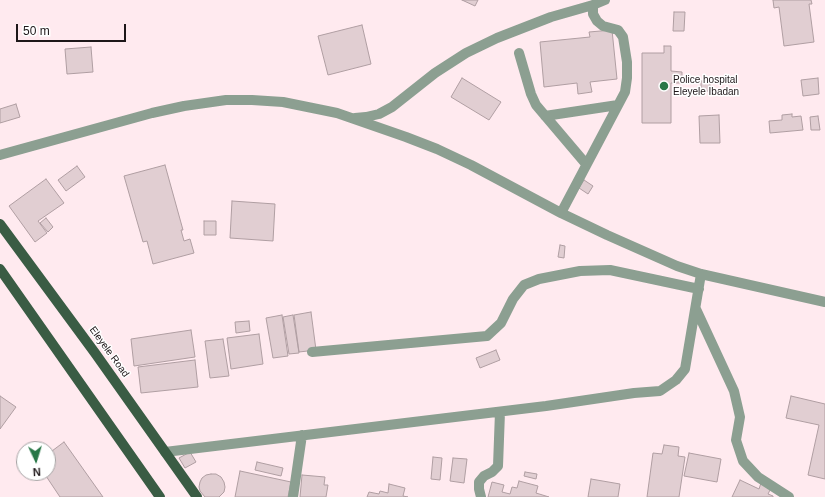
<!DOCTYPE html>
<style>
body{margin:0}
#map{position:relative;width:825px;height:497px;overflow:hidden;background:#ffeaef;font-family:Arial,sans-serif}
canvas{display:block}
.north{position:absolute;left:16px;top:441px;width:40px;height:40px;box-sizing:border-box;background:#fff;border:1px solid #a5a2a3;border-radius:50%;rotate:176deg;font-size:11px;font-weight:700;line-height:16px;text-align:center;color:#1e1719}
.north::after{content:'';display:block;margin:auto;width:14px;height:18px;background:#287747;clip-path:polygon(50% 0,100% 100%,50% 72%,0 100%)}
.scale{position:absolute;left:16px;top:24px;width:110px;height:18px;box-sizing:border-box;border:2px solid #1e1719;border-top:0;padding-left:5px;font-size:12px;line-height:14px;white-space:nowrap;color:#1e1719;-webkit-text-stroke:3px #fff;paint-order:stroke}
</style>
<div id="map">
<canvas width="825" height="497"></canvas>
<div class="north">N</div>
<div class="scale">50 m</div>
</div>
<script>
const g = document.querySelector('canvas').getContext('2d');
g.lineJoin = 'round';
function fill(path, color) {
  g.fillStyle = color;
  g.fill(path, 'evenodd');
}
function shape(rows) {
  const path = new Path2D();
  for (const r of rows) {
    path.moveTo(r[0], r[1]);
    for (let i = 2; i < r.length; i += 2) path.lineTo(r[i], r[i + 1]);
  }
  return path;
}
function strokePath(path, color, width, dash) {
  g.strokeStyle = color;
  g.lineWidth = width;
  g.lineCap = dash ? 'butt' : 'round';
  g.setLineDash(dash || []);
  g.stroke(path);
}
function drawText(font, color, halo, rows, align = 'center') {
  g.font = font + ' Arial,sans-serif';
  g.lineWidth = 3;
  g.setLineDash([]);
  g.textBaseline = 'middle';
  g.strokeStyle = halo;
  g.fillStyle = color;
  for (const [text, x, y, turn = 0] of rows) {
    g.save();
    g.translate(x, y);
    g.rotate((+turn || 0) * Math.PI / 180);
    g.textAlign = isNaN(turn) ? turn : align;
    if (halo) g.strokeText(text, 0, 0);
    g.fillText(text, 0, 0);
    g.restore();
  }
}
const building = shape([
 [462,0,478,0,475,6,462,0],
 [773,0,811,0,812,4,809,4,814,42,784,46,779,7,774,8,773,0],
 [674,12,685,12,684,31,673,31,674,12],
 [362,25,371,64,328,75,318,36,362,25],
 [612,30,617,79,590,82,592,92,578,94,577,83,544,87,540,42,590,37,589,32,612,30],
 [664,46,671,46,671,71,682,72,682,83,671,83,671,123,642,123,642,53,664,53,664,46],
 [91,47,93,72,67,74,65,49,91,47],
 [462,78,501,102,489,120,451,97,462,78],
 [818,78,819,94,803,96,801,80,818,78],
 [701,81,710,81,710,91,701,91,701,81],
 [16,104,20,117,0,123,0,109,16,104],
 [792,114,792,117,801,116,803,130,770,133,769,121,782,120,782,115,792,114],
 [719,115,720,143,700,143,699,116,719,115],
 [818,116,820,130,811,130,810,117,818,116],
 [165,165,183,230,181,230,184,241,190,239,194,253,153,264,147,241,143,242,124,176,165,165],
 [77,166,85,177,66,191,58,180,77,166],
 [46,179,64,203,38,221,47,233,35,242,9,206,46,179],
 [584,180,593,186,588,194,579,188,584,180],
 [232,201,275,204,273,241,230,238,232,201],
 [46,218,53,227,48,232,40,223,46,218],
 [204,221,216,221,216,235,204,235,204,221],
 [560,245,565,246,564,258,558,257,560,245],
 [311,312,316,350,299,352,294,315,311,312],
 [282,315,288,356,273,358,266,318,282,315],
 [293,315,299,353,289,354,283,317,293,315],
 [249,321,250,331,236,333,235,322,249,321],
 [191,330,195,357,134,366,131,339,191,330],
 [259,334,263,364,231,369,227,338,259,334],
 [223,339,229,376,210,378,205,341,223,339],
 [496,350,500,360,480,368,476,358,496,350],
 [195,360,198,387,141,393,138,367,195,360],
 [0,396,16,407,0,429,0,396],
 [791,396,825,404,825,479,808,475,819,425,786,418,791,396],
 [64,442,103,497,60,497,44,473,48,473,48,454,64,442],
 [664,445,679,447,678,456,685,457,679,497,647,497,653,453,662,454,664,445],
 [190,452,196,462,185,468,179,458,190,452],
 [689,453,721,459,717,482,684,476,689,453],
 [433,457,442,458,440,480,431,479,433,457],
 [453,458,467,459,464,483,450,481,453,458],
 [257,462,283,468,281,476,255,470,257,462],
 [240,471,291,482,288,497,235,497,240,471],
 [525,472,537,474,536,479,524,476,525,472],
 [211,474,216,474,221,477,224,482,225,487,224,492,219,497,205,497,200,491,199,487,200,482,202,478,206,475,211,474],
 [302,475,325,477,324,485,328,485,326,497,300,497,302,475],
 [591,479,620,484,618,497,588,497,591,479],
 [740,480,759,489,761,483,771,488,768,494,773,496,773,497,732,497,740,480],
 [519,481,538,486,536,493,549,497,488,497,492,482,504,485,502,492,510,494,512,487,517,488,519,481],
 [389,484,405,488,403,496,408,497,367,497,369,492,379,494,380,491,388,493,389,484]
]);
const minor = shape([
 [519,53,531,94,536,105,586,164],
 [545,116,618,105],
 [355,118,366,117,379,114,392,107,435,73,466,53,497,38,551,17,593,5,605,0],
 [0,155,152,113,184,106,226,100,252,100,283,102,337,113,406,137,437,149,471,165,561,213,607,235,677,266,701,274,825,302],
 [561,213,625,92,627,78,627,62,623,37,618,30,603,26,597,21,593,14,593,5],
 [696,309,734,391,740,417,736,440,743,461,758,477,789,497],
 [312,352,487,336,501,323,513,299,524,285,539,279,580,271,610,270,699,289],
 [165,452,546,406,634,393,660,391,676,380,685,369,701,274],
 [293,497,302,435],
 [481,497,479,489,479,482,484,476,492,472,498,466,500,412]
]);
const major = shape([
 [0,224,95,353,197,497],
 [0,269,160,497]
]);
const markers = [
 [664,86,5,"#287747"]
];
const poiNames = [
 ["Police hospital",673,80],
 ["Eleyele Ibadan",673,92]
];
const streetNames = [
 ["Eleyele Road",109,352,54]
];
fill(building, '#e1ced2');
strokePath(building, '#b09ea2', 1);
strokePath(minor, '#8c9f91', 10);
strokePath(major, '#3a5c44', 10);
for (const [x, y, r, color] of markers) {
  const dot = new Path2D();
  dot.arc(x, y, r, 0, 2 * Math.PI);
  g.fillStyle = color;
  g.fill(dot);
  strokePath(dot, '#fff', 1.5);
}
drawText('10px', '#1e1719', '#fff', poiNames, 'left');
drawText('10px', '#1e1719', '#fff', streetNames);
</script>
